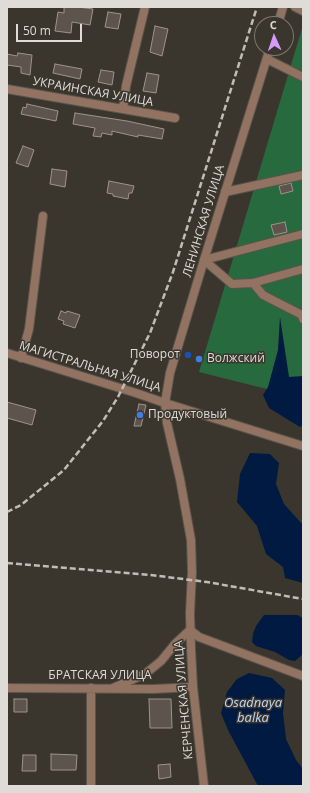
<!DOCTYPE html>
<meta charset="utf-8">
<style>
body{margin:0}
#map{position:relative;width:310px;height:793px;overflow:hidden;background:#3b362d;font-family:"Open Sans",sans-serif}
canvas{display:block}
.frame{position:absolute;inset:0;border:8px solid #dfdcd7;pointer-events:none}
.north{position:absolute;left:254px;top:16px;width:40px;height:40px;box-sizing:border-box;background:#3b362d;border:1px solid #7d7871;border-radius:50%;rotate:357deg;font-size:11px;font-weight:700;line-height:16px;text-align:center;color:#dfdcd7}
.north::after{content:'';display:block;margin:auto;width:14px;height:18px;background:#d69bfa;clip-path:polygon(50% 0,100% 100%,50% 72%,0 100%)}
.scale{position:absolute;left:16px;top:24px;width:66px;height:18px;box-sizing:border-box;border:2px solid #dfdcd7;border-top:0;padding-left:5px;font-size:12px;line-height:14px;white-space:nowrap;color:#dfdcd7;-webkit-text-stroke:3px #3b362d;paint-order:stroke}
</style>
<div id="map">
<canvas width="310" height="793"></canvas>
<div class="frame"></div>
<div class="north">С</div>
<div class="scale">50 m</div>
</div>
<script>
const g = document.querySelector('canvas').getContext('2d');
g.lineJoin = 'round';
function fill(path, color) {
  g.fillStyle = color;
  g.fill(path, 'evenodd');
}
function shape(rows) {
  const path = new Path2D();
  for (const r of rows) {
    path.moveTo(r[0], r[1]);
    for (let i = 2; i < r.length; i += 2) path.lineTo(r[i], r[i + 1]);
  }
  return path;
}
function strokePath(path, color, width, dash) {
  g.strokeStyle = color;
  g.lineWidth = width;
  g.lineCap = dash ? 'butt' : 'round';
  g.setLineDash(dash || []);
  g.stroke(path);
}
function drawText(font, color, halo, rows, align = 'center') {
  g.font = font + ' "Open Sans",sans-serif';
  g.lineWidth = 3;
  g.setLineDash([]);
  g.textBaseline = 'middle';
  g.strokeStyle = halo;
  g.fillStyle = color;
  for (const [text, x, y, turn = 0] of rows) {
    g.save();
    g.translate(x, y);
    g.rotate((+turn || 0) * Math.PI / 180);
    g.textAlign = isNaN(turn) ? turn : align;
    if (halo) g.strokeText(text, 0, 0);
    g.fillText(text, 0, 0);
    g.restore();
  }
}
const green = shape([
 [303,25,303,398,199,372]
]);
const water = shape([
 [280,317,289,377,303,376,303,425,300,427,269,408,263,395,268,387,278,350],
 [250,453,270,454,279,463,276,484,284,504,303,525,303,583,285,578,283,567,266,554,257,526,237,502,240,474],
 [264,615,297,615,303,618,303,654,295,661,289,660,275,652,256,646,252,642,253,634,256,626],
 [249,673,272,678,285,690,283,713,286,739,296,760,303,769,303,786,258,786,228,730,221,713,227,692,237,679]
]);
const building = shape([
 [64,7,78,7,93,9,90,25,72,22,71,33,55,31,58,12,64,13,64,7],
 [108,12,121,14,118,29,105,27,108,12],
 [155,26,168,29,162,56,150,52,155,26],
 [18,53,32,55,30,75,21,73,21,67,7,65,7,54,17,56,18,53],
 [55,64,82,69,80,79,53,73,55,64],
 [101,70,114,72,112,85,98,82,101,70],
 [147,73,159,75,156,93,143,91,147,73],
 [27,104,58,111,56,121,21,114,23,107,26,108,27,104],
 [75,113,127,121,164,129,162,139,138,135,138,137,112,131,112,135,102,133,101,137,93,136,95,128,73,124,75,113],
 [23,146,34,150,28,167,16,163,23,146],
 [52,169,67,171,65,187,50,184,52,169],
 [109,181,134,186,132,193,129,193,128,199,113,196,113,194,107,193,109,181],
 [291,183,293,191,281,194,279,186,291,183],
 [285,222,287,232,274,235,271,225,285,222],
 [61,311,66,313,67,311,80,315,75,328,63,324,64,321,58,319,61,311],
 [7,402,36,410,32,425,7,418,7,402],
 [139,404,146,405,141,426,134,426,139,404],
 [14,699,27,699,27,712,14,712,14,699],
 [149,699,171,699,172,728,150,728,149,699],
 [51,754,77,755,76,770,51,770,51,754],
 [23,755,36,755,36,771,22,771,23,755],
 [170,764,171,777,159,779,158,765,170,764]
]);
const minor = shape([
 [295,7,303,11],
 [267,59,303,77],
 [7,89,175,118],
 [123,109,126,86,145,7],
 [225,192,303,175],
 [204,260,232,284,253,283,303,269],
 [204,260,303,234],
 [253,283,263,295,302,315,303,319],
 [7,353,136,393,165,403],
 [21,358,29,329,43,216],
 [7,688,154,689,193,687],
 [91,688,91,786],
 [113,688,145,674,161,661,175,644,190,630,199,637,303,676]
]);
const tertiary = shape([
 [278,24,283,7],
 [165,403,303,446],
 [204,786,193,687,191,649,190,613,192,572,191,540,180,479,167,423,165,403,170,373,204,260,270,48]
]);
const rail = shape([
 [7,512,21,505,64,470,83,446,103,421,118,397,150,333,173,272,257,7],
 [7,563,151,575,207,582,303,599]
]);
const markers = [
 [188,355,4,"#1a4fb4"],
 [199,359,4,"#3f7fe0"],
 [140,415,4,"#3f7fe0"]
];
const streetNames = [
 ["УКРАИНСКАЯ УЛИЦА",93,92,10],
 ["ЛЕНИНСКАЯ УЛИЦА",204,221,-73],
 ["МАГИСТРАЛЬНАЯ УЛИЦА",90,367,17],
 ["БРАТСКАЯ УЛИЦА",100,676],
 ["КЕРЧЕНСКАЯ УЛИЦА",184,700,-95]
];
const poiNames = [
 ["Поворот",180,355,"right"],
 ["Волжский",207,359],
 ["Продуктовый",148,415]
];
const waterNames = [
 ["Osadnaya",253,703],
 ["balka",253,718]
];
fill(green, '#276a3d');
fill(water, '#001a41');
fill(building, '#5e544e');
strokePath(building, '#9e938d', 1);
strokePath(minor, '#59544c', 10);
strokePath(tertiary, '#59544c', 10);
strokePath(minor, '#927361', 8);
strokePath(tertiary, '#927361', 8);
strokePath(rail, '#c0bdb7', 2.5, [6, 3]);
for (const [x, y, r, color] of markers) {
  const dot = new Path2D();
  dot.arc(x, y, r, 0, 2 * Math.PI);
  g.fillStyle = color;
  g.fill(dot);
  strokePath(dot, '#3b362d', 1.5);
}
drawText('12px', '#dfdcd7', '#3b362d', streetNames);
drawText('12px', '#dfdcd7', '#3b362d', poiNames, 'left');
drawText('italic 13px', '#bed7f8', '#3b362d', waterNames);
</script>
